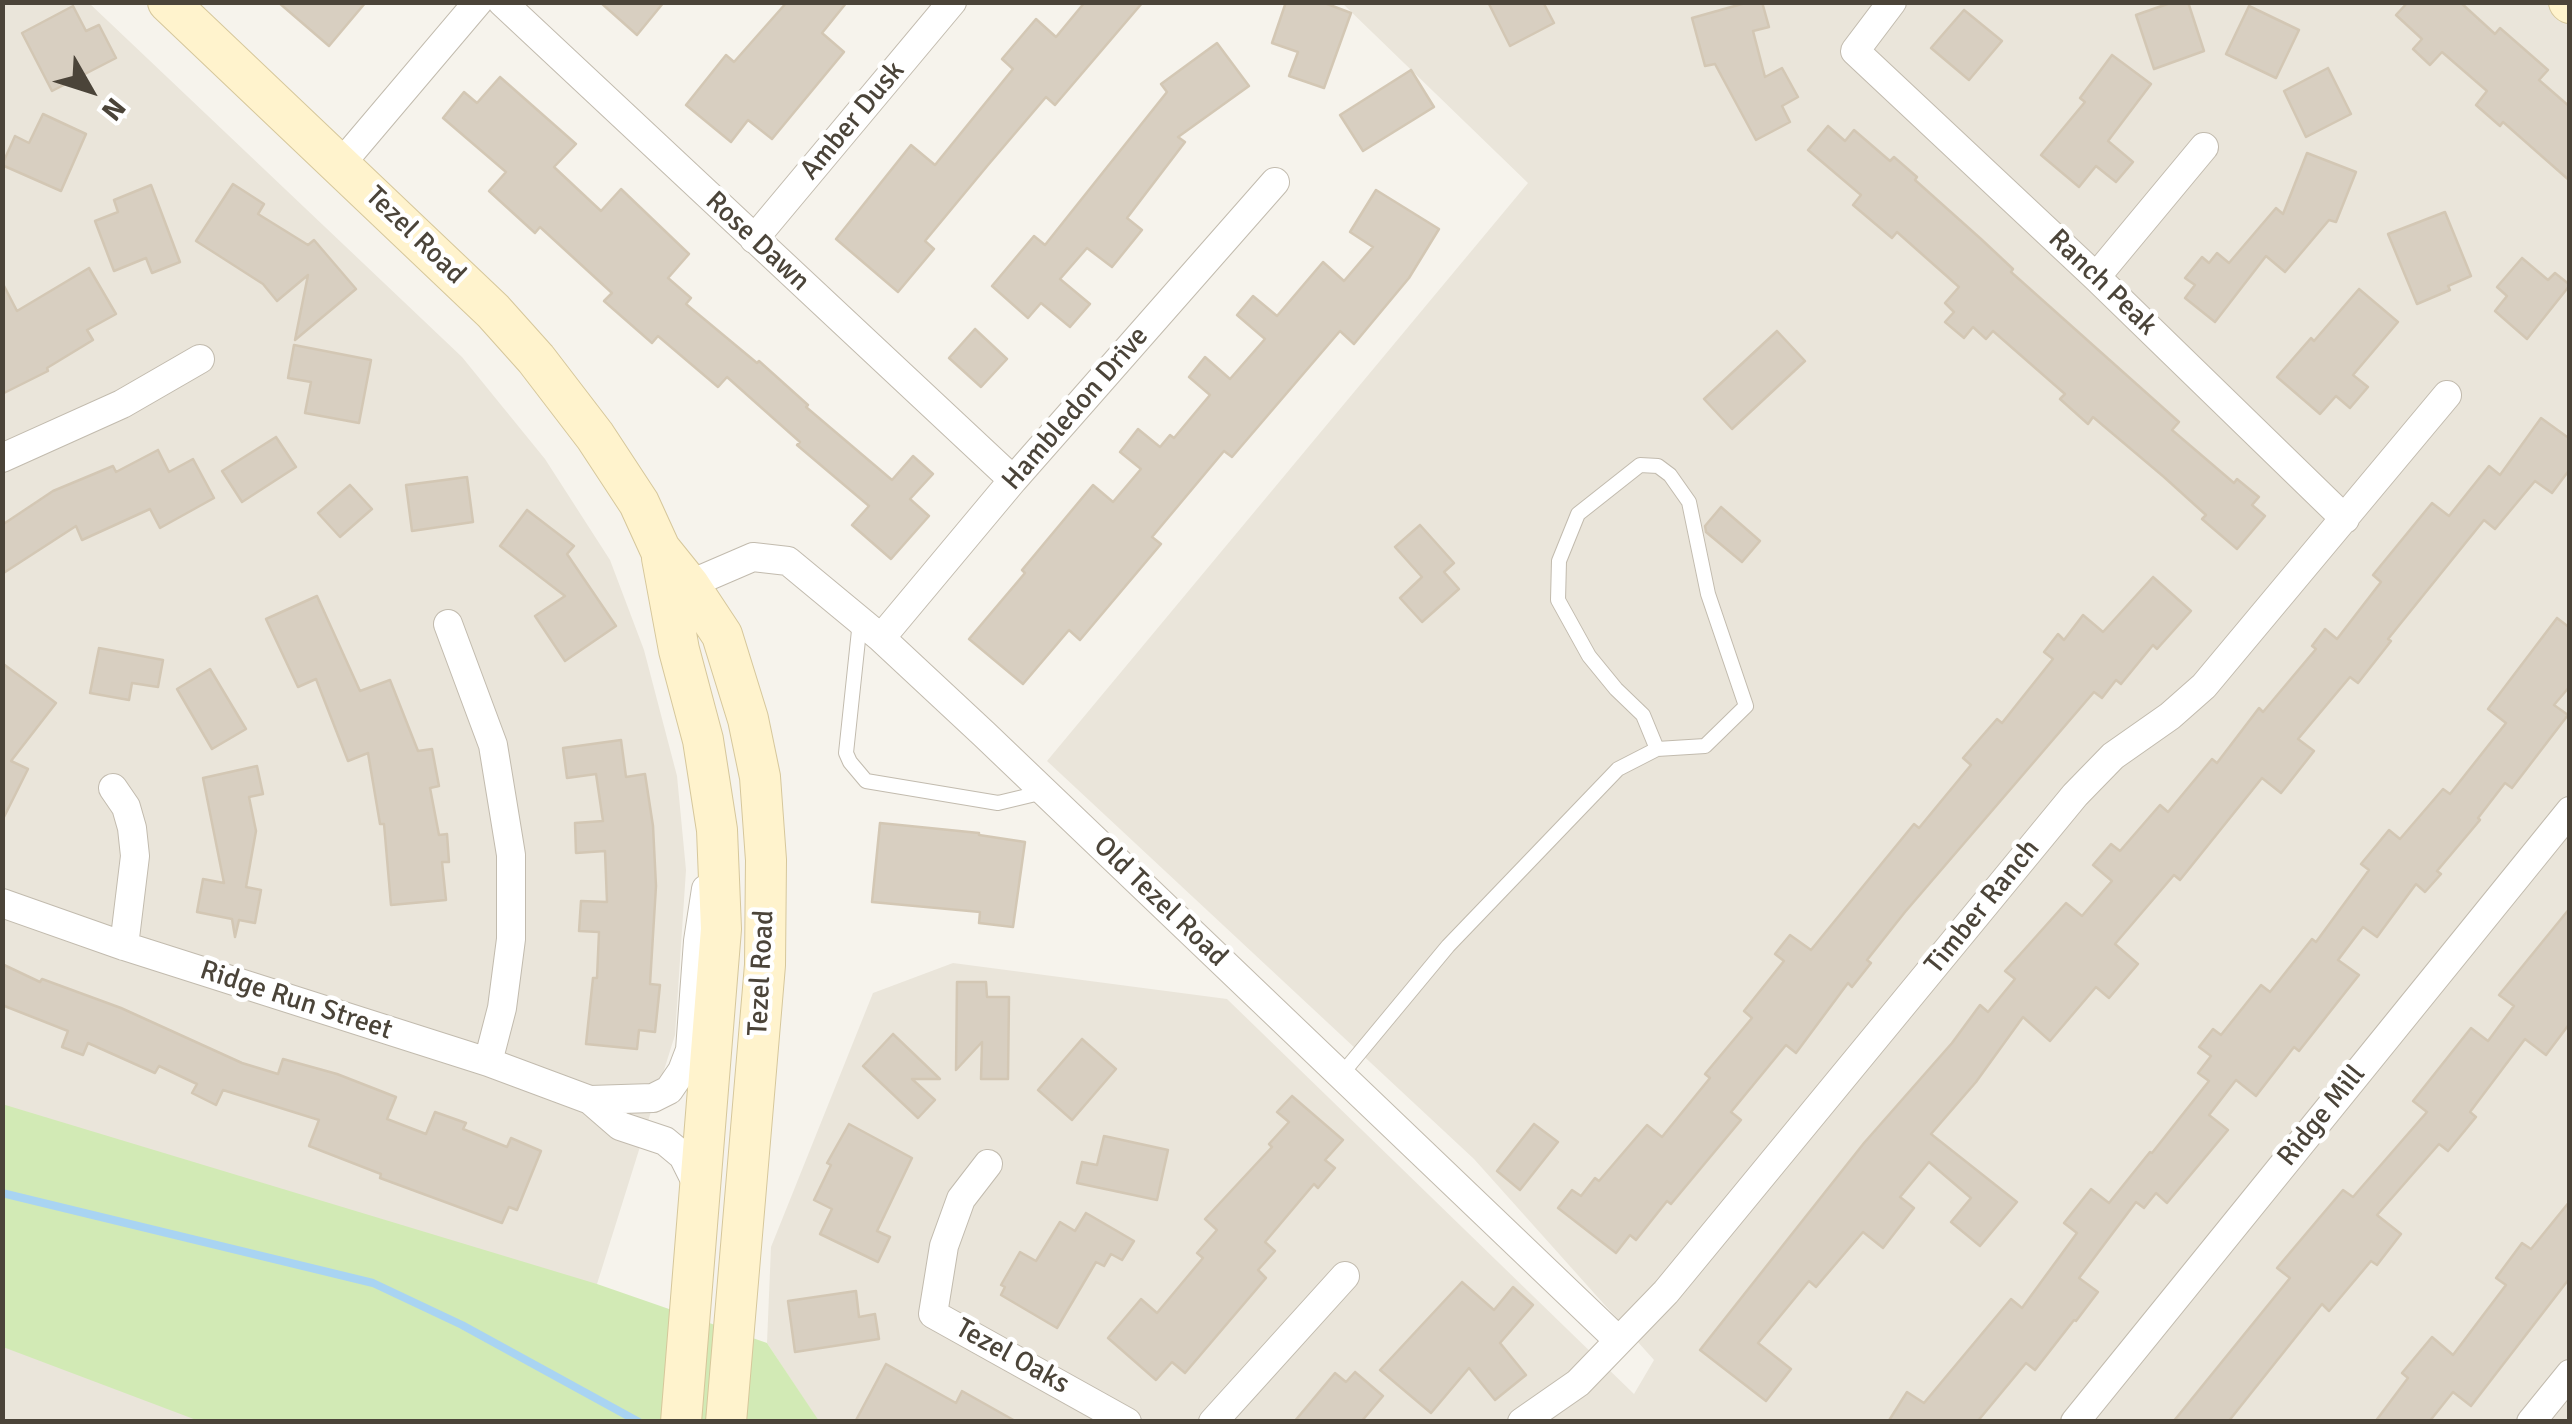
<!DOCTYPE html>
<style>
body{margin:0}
#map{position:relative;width:2572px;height:1424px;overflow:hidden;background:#f6f3ec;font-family:Signika,sans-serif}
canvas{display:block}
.frame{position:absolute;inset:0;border:5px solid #4b4439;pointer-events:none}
.north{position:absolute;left:40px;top:40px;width:100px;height:100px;-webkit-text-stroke:8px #fff;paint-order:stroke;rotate:129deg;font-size:28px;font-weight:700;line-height:40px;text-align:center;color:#4b4439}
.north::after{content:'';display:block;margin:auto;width:35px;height:45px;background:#4b4439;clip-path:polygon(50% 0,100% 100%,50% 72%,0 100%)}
</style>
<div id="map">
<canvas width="2572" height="1424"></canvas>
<div class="frame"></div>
<div class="north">N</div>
</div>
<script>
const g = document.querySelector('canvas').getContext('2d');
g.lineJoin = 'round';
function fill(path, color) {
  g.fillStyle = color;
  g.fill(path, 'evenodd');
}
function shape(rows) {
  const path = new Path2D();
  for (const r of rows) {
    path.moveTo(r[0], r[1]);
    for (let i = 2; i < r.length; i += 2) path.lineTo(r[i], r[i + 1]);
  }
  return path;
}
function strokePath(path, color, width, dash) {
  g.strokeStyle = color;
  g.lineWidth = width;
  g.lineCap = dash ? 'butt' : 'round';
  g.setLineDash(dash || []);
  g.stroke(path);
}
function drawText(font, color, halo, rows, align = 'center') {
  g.font = font + ' Signika,sans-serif';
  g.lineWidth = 9;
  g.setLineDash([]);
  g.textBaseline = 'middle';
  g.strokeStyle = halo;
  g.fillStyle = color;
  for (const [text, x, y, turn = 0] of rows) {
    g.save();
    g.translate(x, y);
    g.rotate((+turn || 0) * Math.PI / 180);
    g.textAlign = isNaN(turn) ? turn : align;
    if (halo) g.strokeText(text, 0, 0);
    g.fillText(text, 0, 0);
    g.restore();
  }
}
const residential = shape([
 [3,3,89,3,462,357,545,459,610,560,644,650,677,776,686,870,675,1035,597,1284,561,1421,3,1422],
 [1342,3,2569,3,2569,1421,819,1422,767,1343,771,1247,873,993,953,963,1227,999,1634,1394,1654,1360,1474,1159,1047,761,1528,183]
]);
const green = shape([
 [2,1104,597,1284,767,1343,819,1421,199,1421,3,1347]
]);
const stream = shape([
 [2,1193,373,1283,462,1325,639,1422]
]);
const building = shape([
 [278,2,366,2,329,46,278,2],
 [600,2,664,2,637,35,600,2],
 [787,2,847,2,822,33,844,52,772,139,748,120,731,142,686,105,726,55,734,62,787,2],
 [1085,2,1143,2,1055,105,1046,97,988,165,925,241,934,249,898,292,836,239,911,145,935,165,1013,69,1002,59,1036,19,1056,37,1085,2],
 [1286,2,1322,2,1351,13,1324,88,1289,76,1298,52,1272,43,1286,2],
 [1488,2,1543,2,1554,23,1510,46,1488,2],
 [1749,2,1762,2,1769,27,1753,31,1765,77,1782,68,1798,97,1782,106,1790,122,1756,140,1715,64,1705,66,1692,18,1749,2],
 [2173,2,2188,2,2204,51,2154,69,2136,15,2173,2],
 [2408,2,2460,2,2495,34,2500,28,2548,70,2539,80,2570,107,2570,181,2503,122,2500,126,2476,105,2487,91,2442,52,2430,65,2413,49,2422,39,2396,15,2408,2],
 [73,6,86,31,99,25,116,58,52,91,22,33,73,6],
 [2249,6,2299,30,2276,78,2226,54,2249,6],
 [1964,10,2002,41,1969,80,1931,48,1964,10],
 [1217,43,1249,86,1178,137,1185,142,1127,218,1142,230,1112,267,1087,248,1060,279,1090,304,1070,327,1041,303,1028,318,992,286,1034,236,1045,245,1167,92,1161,84,1217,43],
 [2112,55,2151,84,2108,141,2133,162,2116,182,2096,166,2079,187,2041,155,2085,102,2080,98,2112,55],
 [2328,68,2351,114,2306,137,2284,91,2328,68],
 [1411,70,1434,107,1363,151,1340,115,1411,70],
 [500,77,576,144,554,167,601,211,621,189,689,254,668,278,691,298,686,304,757,363,759,361,808,405,806,407,892,480,913,456,933,474,910,499,929,516,891,559,852,525,869,506,797,445,800,442,727,377,718,387,658,336,652,343,604,301,612,293,540,227,535,233,489,191,506,172,443,118,464,92,477,103,500,77],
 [43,114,86,134,61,191,2,165,15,136,29,143,43,114],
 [1828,126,1845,141,1854,130,1890,161,1894,157,1917,177,1915,180,1981,239,2013,269,2011,272,2179,422,2172,430,2234,483,2237,479,2259,497,2252,505,2265,516,2237,549,2202,519,2206,515,2164,477,2093,417,2088,424,2060,399,2065,394,1993,331,1986,339,1973,327,1964,338,1945,322,1954,312,1945,303,1959,287,1897,232,1892,238,1853,205,1861,195,1808,150,1828,126],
 [2307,153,2356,172,2336,222,2329,220,2285,272,2266,256,2215,322,2185,298,2195,285,2185,278,2202,257,2209,263,2217,253,2229,263,2276,208,2283,214,2307,153],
 [233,184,264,204,258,214,308,245,314,240,356,289,295,340,308,275,277,301,263,284,196,241,233,184],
 [151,185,180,262,152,273,146,258,114,271,95,221,118,212,114,200,151,185],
 [1376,190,1439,229,1409,278,1354,344,1340,331,1232,457,1224,451,1152,537,1161,544,1080,640,1069,630,1023,684,969,639,1025,573,1022,570,1093,485,1113,502,1141,469,1120,452,1138,429,1160,447,1170,435,1174,438,1210,395,1189,377,1205,357,1230,379,1265,339,1237,315,1253,296,1277,316,1323,262,1344,281,1373,247,1350,232,1376,190],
 [2445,212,2471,276,2448,286,2450,290,2417,304,2388,234,2445,212],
 [2522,258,2548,280,2555,273,2570,285,2527,339,2495,311,2507,296,2497,287,2522,258],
 [89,268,116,314,87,330,93,340,47,368,48,371,2,394,2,282,17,311,89,268],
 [2359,289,2398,322,2353,375,2368,387,2350,408,2336,396,2320,414,2277,377,2311,338,2314,341,2359,289],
 [975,329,1007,359,981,387,949,358,975,329],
 [1777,331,1805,361,1732,429,1704,399,1777,331],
 [294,345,371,360,359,423,305,413,311,382,288,378,294,345],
 [2541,418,2570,439,2570,469,2552,493,2535,481,2495,529,2484,520,2388,639,2391,641,2358,683,2350,677,2298,739,2314,751,2281,793,2262,778,2180,880,2174,875,2115,944,2138,964,2109,998,2096,987,2050,1041,2023,1017,1976,1082,1931,1134,2017,1202,1980,1246,1951,1222,1971,1198,1929,1162,1900,1197,1914,1208,1883,1248,1863,1232,1816,1287,1809,1281,1758,1343,1791,1369,1766,1401,1700,1350,1864,1143,1952,1043,1980,1005,1988,1012,2015,979,2005,971,2024,950,2066,903,2082,916,2112,881,2093,865,2111,844,2120,851,2160,805,2168,812,2212,759,2217,763,2259,708,2263,712,2316,649,2312,646,2325,629,2337,639,2381,582,2373,575,2432,503,2449,516,2489,466,2500,475,2541,418],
 [276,437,296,467,242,502,222,471,276,437],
 [158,450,169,472,193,459,214,498,160,528,150,509,82,540,76,526,2,574,2,525,53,491,113,466,116,472,158,450],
 [467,477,473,522,412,531,406,485,467,477],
 [350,485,372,509,340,537,318,513,350,485],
 [1721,507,1760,541,1742,562,1706,532,1705,526,1721,507],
 [527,510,574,546,567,554,616,626,565,661,535,616,565,596,500,546,527,510],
 [1420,525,1454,563,1444,572,1459,589,1422,622,1400,598,1422,577,1395,547,1420,525],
 [2153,577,2191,611,2157,649,2153,645,2121,684,2116,680,2102,698,2094,692,1905,912,1867,960,1871,963,1852,987,1848,983,1796,1053,1786,1045,1731,1112,1741,1120,1671,1204,1667,1201,1636,1240,1630,1235,1616,1253,1558,1208,1572,1190,1581,1196,1595,1178,1599,1181,1647,1125,1662,1137,1710,1078,1705,1074,1752,1018,1744,1011,1784,961,1775,954,1790,935,1811,950,1914,824,1919,828,1971,765,1963,758,1997,719,2002,723,2053,659,2044,652,2058,634,2064,640,2083,615,2103,632,2153,577],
 [317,596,360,691,390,680,418,751,432,749,439,786,430,788,439,835,447,834,449,862,442,862,446,900,391,905,384,824,380,824,368,753,348,761,316,679,298,687,266,619,317,596],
 [2557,618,2570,628,2570,686,2554,705,2568,715,2512,788,2505,783,2478,818,2480,820,2437,871,2441,874,2425,892,2416,884,2377,937,2363,927,2338,960,2359,975,2299,1051,2294,1047,2256,1096,2236,1080,2209,1115,2228,1130,2167,1203,2156,1193,2144,1208,2136,1202,2079,1278,2098,1292,2076,1321,2074,1320,2035,1370,2026,1363,1977,1422,1888,1422,1907,1392,1924,1403,2011,1299,2022,1308,2077,1233,2064,1223,2091,1189,2109,1203,2150,1152,2152,1153,2209,1081,2198,1073,2211,1056,2199,1047,2213,1029,2221,1035,2261,985,2270,992,2312,939,2316,942,2369,870,2361,864,2389,830,2400,839,2443,789,2450,794,2506,723,2488,709,2557,618],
 [99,648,163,660,158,687,132,683,129,700,90,693,99,648],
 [2,663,56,703,11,761,28,769,2,821,2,663],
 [210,669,246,729,212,749,177,689,210,669],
 [621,740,626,777,645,774,653,826,656,886,650,984,660,985,655,1032,639,1030,637,1049,586,1044,593,978,597,978,599,932,579,931,581,901,607,902,605,851,576,853,575,823,603,821,596,774,567,778,563,748,621,740],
 [257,766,263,794,249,797,256,831,246,887,261,890,255,923,239,920,235,937,232,919,197,912,203,879,224,883,203,778,257,766],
 [880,823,979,833,979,835,1025,842,1013,927,979,923,980,912,872,902,880,823],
 [2570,908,2570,1023,2546,1055,2525,1039,2470,1112,2476,1117,2448,1151,2439,1144,2377,1215,2401,1234,2377,1265,2371,1261,2329,1311,2322,1304,2228,1422,2173,1422,2290,1278,2277,1268,2343,1190,2353,1197,2427,1112,2413,1101,2471,1028,2488,1041,2514,1006,2499,995,2570,908],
 [2,964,40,982,42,979,121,1008,242,1063,278,1074,283,1059,337,1074,396,1097,387,1119,426,1134,435,1112,466,1123,463,1129,507,1147,511,1138,541,1151,517,1210,509,1207,502,1223,380,1178,381,1174,309,1146,319,1120,223,1090,216,1105,192,1093,197,1084,159,1066,155,1073,88,1043,83,1055,62,1047,68,1031,2,1005,2,964],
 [957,982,986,982,987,997,1009,997,1008,1079,981,1079,982,1042,956,1070,957,982],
 [893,1034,940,1079,912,1079,935,1100,918,1118,863,1066,893,1034],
 [1082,1039,1116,1069,1072,1120,1038,1090,1082,1039],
 [1292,1096,1343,1140,1325,1160,1335,1168,1318,1188,1314,1184,1265,1242,1275,1251,1258,1270,1266,1278,1185,1373,1172,1362,1156,1380,1108,1338,1141,1299,1157,1313,1203,1258,1197,1253,1217,1230,1205,1219,1272,1147,1269,1144,1289,1122,1277,1112,1292,1096],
 [849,1124,912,1158,877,1231,890,1237,878,1262,820,1234,832,1209,814,1200,831,1165,827,1163,849,1124],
 [1534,1124,1558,1142,1520,1190,1497,1171,1534,1124],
 [1104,1136,1168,1150,1157,1200,1077,1183,1082,1162,1097,1165,1104,1136],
 [2570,1201,2569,1279,2471,1406,2453,1392,2429,1422,2375,1422,2408,1378,2402,1373,2432,1337,2453,1355,2506,1285,2496,1278,2522,1243,2531,1249,2570,1201],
 [1086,1213,1134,1241,1122,1260,1111,1254,1104,1266,1096,1262,1057,1328,1001,1295,1005,1287,1001,1285,1020,1252,1036,1261,1060,1222,1075,1231,1086,1213],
 [1462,1282,1494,1310,1513,1287,1533,1305,1500,1343,1526,1375,1495,1400,1469,1368,1431,1413,1380,1370,1462,1282],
 [856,1291,859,1317,875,1314,879,1339,795,1352,788,1301,856,1291],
 [886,1364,956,1403,962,1391,1017,1422,855,1422,886,1364],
 [1355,1372,1383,1396,1361,1422,1294,1422,1335,1373,1346,1382,1355,1372]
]);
const lane = shape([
 [860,621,846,753,850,762,866,781,998,803,1044,792],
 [1341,1075,1448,946,1618,769,1657,749,1705,746,1746,706,1708,594,1689,502,1670,475,1658,466,1640,465,1578,514,1559,561,1558,600,1589,656,1616,689,1643,715,1657,749]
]);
const street = shape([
 [502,2,1013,480],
 [1892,2,1855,51,2096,277,2345,519],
 [340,165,478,2],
 [754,239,952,2],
 [2096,277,2204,147],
 [2,458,122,404,200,359],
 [674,591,753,557,788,561,881,638,984,734,1618,1340],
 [448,624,493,745,511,855,511,939,502,1008,488,1062],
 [881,638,1013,480,1275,182],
 [113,788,126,807,132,828,135,856,124,946],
 [2,903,124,946,488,1062,590,1100,620,1126,665,1141,683,1156,698,1186],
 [590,1100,653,1098,669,1090,682,1071,690,1050,698,941,706,889],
 [988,1164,961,1199,944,1246,933,1314,1127,1422],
 [1213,1422,1345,1276],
 [1522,1422,1578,1383,1666,1292,2075,795,2113,756,2170,716,2204,686,2447,395],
 [2075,1422,2570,811],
 [2531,1422,2570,1374]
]);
const secondary = shape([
 [168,2,493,311,536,359,595,436,639,503,660,549,689,585,722,635,748,719,760,777,766,860,765,965,726,1422],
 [2569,2,2570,3],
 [662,558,679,650,703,740,717,830,721,929,681,1422]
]);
const streetNames = [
 ["Amber Dusk",853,121,-50],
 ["Tezel Road",415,236,44],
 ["Rose Dawn",757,242,43],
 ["Ranch Peak",2102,283,44],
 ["Hambledon Drive",1076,409,-49],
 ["Old Tezel Road",1160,902,44],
 ["Timber Ranch",1983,907,-51],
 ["Tezel Road",762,973,-87],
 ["Ridge Run Street",296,1001,18],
 ["Ridge Mill",2322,1116,-51],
 ["Tezel Oaks",1012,1357,29]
];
fill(residential, '#eae5da');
fill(green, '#d2eab5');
strokePath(stream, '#a9d4f2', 8);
fill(building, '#d8cfc1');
strokePath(building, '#d3c7b4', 2.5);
strokePath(lane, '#c2bbae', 16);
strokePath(street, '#c2bbae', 30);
strokePath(secondary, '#d6c79b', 42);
strokePath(lane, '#fff', 14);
strokePath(street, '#fff', 28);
strokePath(secondary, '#fff3cd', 40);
drawText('28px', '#4b4439', '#fff', streetNames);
</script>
